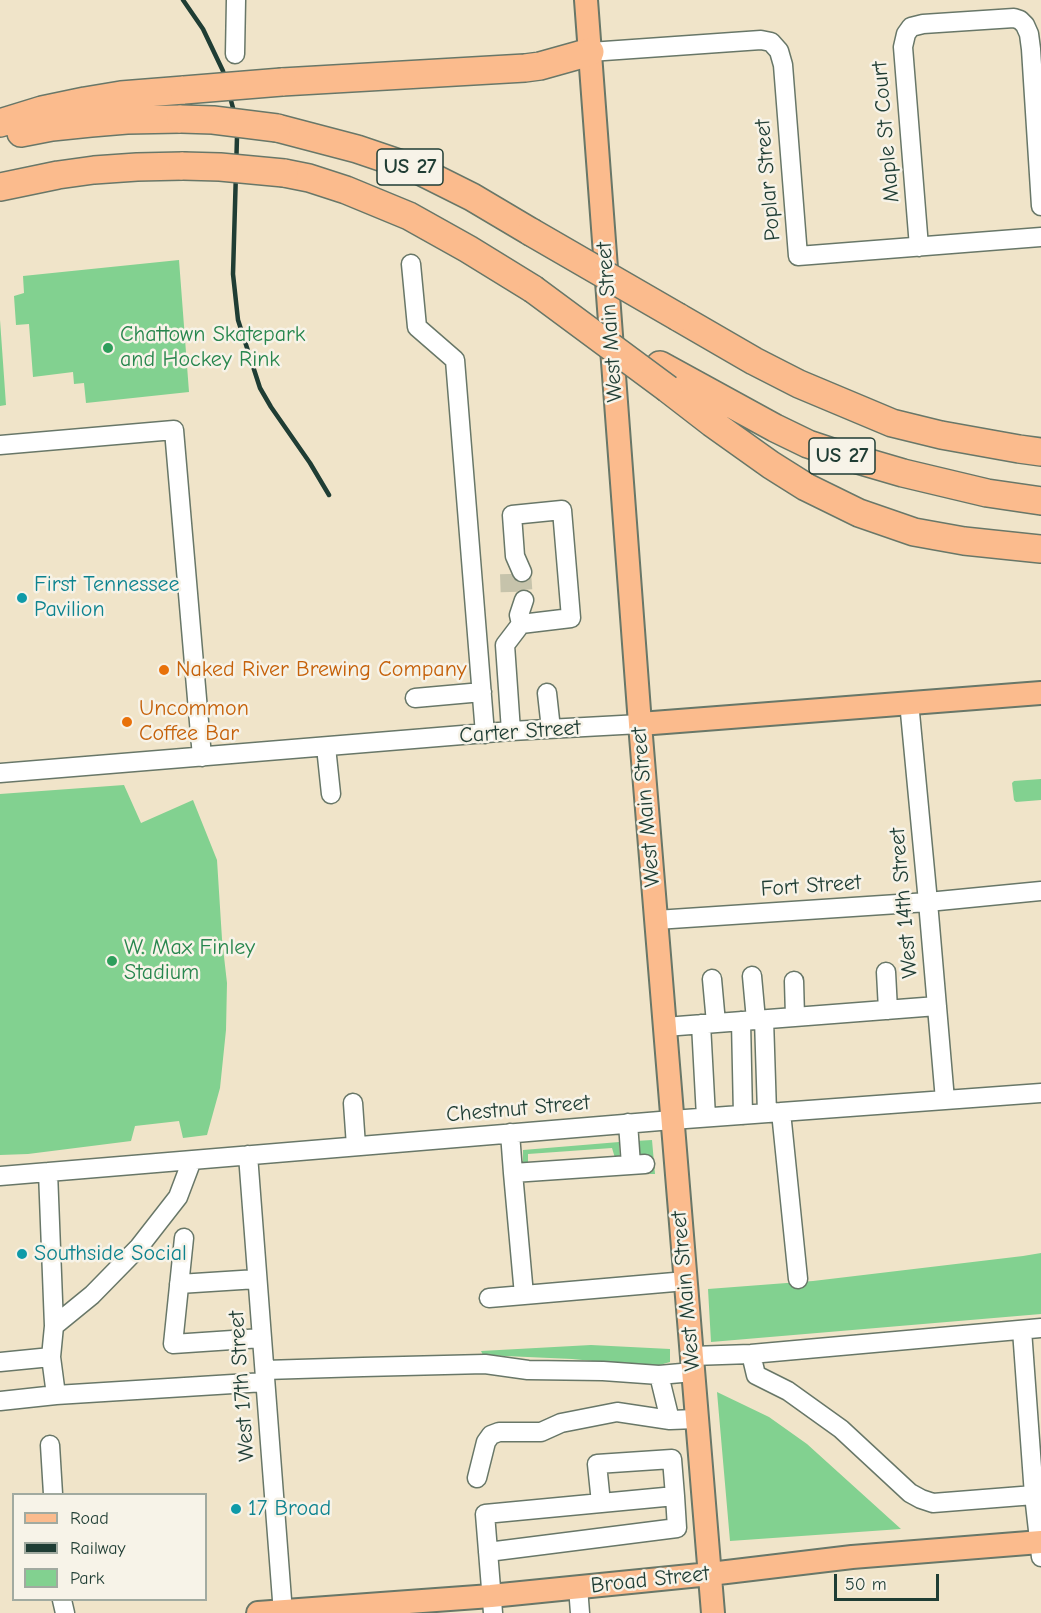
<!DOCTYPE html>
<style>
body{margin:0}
#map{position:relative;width:1041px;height:1613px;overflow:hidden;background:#f0e4c9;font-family:"Comic Neue",sans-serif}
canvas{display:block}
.legend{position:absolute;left:12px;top:1493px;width:195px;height:108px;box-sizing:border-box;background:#f7f3e8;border:2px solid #a1aaa0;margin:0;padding:8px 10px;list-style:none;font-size:18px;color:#1f3d34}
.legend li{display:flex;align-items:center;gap:12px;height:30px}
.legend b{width:30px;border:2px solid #a1aaa0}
.scale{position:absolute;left:834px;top:1574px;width:105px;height:27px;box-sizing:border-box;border:3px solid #1f3d34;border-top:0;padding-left:8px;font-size:18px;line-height:21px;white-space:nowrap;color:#1f3d34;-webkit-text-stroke:4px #f7f3e8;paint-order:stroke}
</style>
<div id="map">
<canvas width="1041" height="1613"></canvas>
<ul class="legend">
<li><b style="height:8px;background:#fbbb8d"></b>Road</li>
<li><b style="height:8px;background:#1f3d34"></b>Railway</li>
<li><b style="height:16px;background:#82d190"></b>Park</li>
</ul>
<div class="scale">50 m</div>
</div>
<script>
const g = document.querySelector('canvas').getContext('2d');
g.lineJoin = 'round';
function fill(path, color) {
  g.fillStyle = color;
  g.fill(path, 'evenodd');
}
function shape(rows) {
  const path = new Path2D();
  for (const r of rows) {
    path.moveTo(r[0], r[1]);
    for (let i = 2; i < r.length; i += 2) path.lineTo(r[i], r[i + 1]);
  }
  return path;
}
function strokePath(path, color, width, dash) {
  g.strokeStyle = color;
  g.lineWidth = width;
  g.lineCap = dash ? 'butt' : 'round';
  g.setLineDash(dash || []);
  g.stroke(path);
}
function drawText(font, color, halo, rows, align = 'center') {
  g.font = font + ' "Comic Neue",sans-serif';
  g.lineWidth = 5;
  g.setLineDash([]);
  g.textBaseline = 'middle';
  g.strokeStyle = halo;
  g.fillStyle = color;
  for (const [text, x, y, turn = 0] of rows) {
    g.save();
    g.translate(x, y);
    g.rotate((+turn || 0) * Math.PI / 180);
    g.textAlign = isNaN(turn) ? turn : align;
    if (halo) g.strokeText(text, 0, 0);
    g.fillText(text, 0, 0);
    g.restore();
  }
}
const green = shape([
 [179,260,189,392,86,403,84,383,74,384,73,372,33,377,29,324,16,325,14,296,24,293,23,276],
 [0,320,6,405,0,406],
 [1041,779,1041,800,1016,802,1014,800,1012,783,1014,781],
 [124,785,141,823,193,800,217,860,222,939,227,983,226,1030,220,1088,207,1135,183,1138,179,1121,135,1126,131,1141,28,1154,0,1155,0,794],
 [652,1140,655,1174,650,1174,648,1157,639,1158,635,1141],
 [619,1142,620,1158,615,1158,612,1148,528,1154,528,1165,523,1164,523,1150],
 [1041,1253,1041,1314,711,1342,708,1289,813,1281,1023,1256],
 [591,1345,670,1349,670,1362,656,1366,644,1366,572,1359,483,1355,481,1351],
 [717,1392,769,1417,807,1444,901,1529,730,1541]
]);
const minorTunnel = shape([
 [522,572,524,600],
 [509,574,510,601]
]);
const minor = shape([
 [590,52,761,40,771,42,779,51,783,65,798,256,1041,237],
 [235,54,236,0],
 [919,247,903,47,906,34,911,27,923,24,1014,18,1020,20,1025,25,1029,34,1031,49,1041,206],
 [411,264,417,327,455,360,485,734],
 [0,445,174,430,202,757],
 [521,624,519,615,524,600],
 [547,693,551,729],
 [415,698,482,692],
 [909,702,928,902,945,1100],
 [511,731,505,645,521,624,571,618,562,510,512,515,515,556,522,572],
 [326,747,331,794],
 [0,773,511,731,640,724],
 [656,920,928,902,1041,891],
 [886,972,888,1010],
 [752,976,756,1020],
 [712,979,716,1023],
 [794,981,795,1017],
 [764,1019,767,1113],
 [741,1021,743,1115],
 [701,1024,706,1117],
 [665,1027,937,1006],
 [353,1103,356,1146],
 [781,1112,798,1279],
 [628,1123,631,1165],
 [510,1133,513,1173],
 [248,1155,283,1613],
 [645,1164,513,1173,524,1295,686,1281],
 [48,1172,54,1326],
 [0,1176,672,1120,1041,1093],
 [184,1238,173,1344,262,1338],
 [179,1284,257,1279],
 [489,1298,524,1295],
 [751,1354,756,1375,788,1391,841,1429,910,1493,921,1499,933,1503,1034,1495,1022,1330],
 [692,1356,751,1354,1041,1328],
 [51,1357,54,1326,92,1295,139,1247,178,1197,192,1160],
 [0,1362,51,1357,56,1395,0,1401],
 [265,1370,363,1367,485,1364,528,1370,603,1371,659,1375],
 [693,1372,659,1375,670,1420,696,1419],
 [56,1395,265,1382],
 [50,1445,53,1494],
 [477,1478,486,1442,491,1435,499,1432,541,1432,561,1423,617,1412,670,1420],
 [1034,1495,1041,1557],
 [488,1552,677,1528,675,1496],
 [578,1587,580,1613],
 [62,1600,65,1613],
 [493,1613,485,1514,675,1496,672,1459,597,1464,601,1503]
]);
const major = shape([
 [586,0,640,724,713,1613],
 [640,724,1041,693],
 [258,1613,491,1596,710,1574,852,1557,1041,1542]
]);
const highway = shape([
 [282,82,525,68,540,66,590,52],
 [0,123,42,110,85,101,121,95,184,90],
 [277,128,357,149,416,169,472,197,531,232],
 [21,133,52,127,91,123,127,120,181,119],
 [284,173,309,178,346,190,409,216,468,249,533,289],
 [0,187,58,175,94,170,137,167,183,166],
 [678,317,754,361,799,384,892,423,941,435,1019,449,1041,452],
 [660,365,775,428,808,444,838,454,903,473,987,493,1041,501],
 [668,389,712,423,771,465,806,487,859,513,914,532,964,541,1041,549]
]);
const rail = shape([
 [183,0,203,29,223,71,233,108,237,137,233,274,238,320,260,388,271,407,310,463,329,495]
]);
const highwayBridge = shape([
 [184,90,282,82],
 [181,119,213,120,277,128],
 [183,166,220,167,284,173],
 [531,232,678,317],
 [533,289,668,389]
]);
const markers = [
 [108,348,6,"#2e9e5b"],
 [22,598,6,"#0f9aa8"],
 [164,670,6,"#e8710a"],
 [127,722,6,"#e8710a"],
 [112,961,6,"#2e9e5b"],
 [22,1254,6,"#0f9aa8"],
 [236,1509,6,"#0f9aa8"]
];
const shields = [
 [410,167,66],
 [842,456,66]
];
const shieldNames = [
 ["US 27",410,167],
 ["US 27",842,456]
];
const streetNames = [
 ["Maple St Court",886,132,-95],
 ["Poplar Street",768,180,-95],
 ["West Main Street",610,322,-94],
 ["Carter Street",520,732,-4],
 ["West Main Street",646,807,-95],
 ["Fort Street",811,886,-4],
 ["West 14th Street",904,903,-95],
 ["Chestnut Street",518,1109,-5],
 ["West Main Street",686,1291,-95],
 ["West 17th Street",242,1386,-94],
 ["Broad Street",650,1580,-6]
];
const leisureNames = [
 ["Chattown Skatepark",120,335],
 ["and Hockey Rink",120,360],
 ["W. Max Finley",124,948],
 ["Stadium",124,973]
];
const cultureNames = [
 ["First Tennessee",34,585],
 ["Pavilion",34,610],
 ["Southside Social",34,1254],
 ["17 Broad",248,1509]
];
const foodNames = [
 ["Naked River Brewing Company",176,670],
 ["Uncommon",139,709],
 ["Coffee Bar",139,734]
];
fill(green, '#82d190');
strokePath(minorTunnel, '#c6c3ab', 18, [18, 9]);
strokePath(minor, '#687768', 21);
strokePath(major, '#687768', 26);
strokePath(highway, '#687768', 30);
strokePath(minor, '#fff', 18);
strokePath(major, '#fbbb8d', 22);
strokePath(highway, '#fbbb8d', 27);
strokePath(rail, '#1f3d34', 4.5);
strokePath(highwayBridge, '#687768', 30, []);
strokePath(highwayBridge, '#fbbb8d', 27);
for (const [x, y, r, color] of markers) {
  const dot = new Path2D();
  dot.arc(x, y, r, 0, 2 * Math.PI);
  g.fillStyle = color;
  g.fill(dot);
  strokePath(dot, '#f7f3e8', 2);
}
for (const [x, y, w] of shields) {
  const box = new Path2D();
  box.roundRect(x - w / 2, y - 18, w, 36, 4.5);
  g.fillStyle = '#f7f3e8';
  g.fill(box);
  strokePath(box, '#1f3d34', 1.5);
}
drawText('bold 21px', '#1f3d34', null, shieldNames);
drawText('22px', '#1f3d34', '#f7f3e8', streetNames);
drawText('22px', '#27864d', '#f7f3e8', leisureNames, 'left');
drawText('22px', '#0d838f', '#f7f3e8', cultureNames, 'left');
drawText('22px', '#c56008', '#f7f3e8', foodNames, 'left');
</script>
